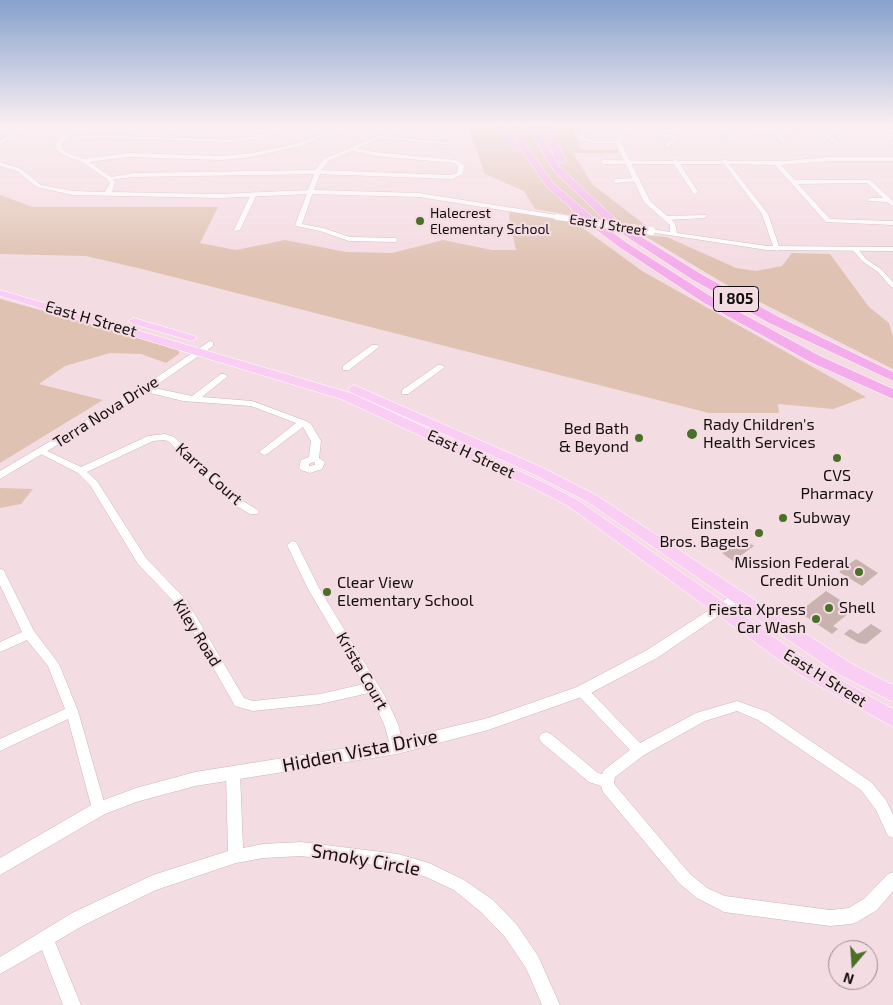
<!DOCTYPE html>
<style>
body{margin:0}
#map{position:relative;width:893px;height:1005px;overflow:hidden;background:#f4dce3;font-family:"Exo 2",sans-serif}
canvas{display:block}
.north{position:absolute;left:828px;top:940px;width:50px;height:50px;box-sizing:border-box;background:#f4dce3;border:1px solid #9b8a8f;border-radius:50%;rotate:198deg;font-size:14px;font-weight:700;line-height:20px;text-align:center;color:#150e10}
.north::after{content:'';display:block;margin:auto;width:18px;height:22px;background:#4c6f28;clip-path:polygon(50% 0,100% 100%,50% 72%,0 100%)}
</style>
<div id="map">
<canvas width="893" height="1005"></canvas>
<div class="north">N</div>
</div>
<script>
const g = document.querySelector('canvas').getContext('2d');
g.lineJoin = 'round';
function fill(path, color) {
  g.fillStyle = color;
  g.fill(path, 'evenodd');
}
function shape(rows) {
  const path = new Path2D();
  for (const r of rows) {
    path.moveTo(r[0], r[1]);
    for (let i = 2; i < r.length; i += 2) path.lineTo(r[i], r[i + 1]);
  }
  return path;
}
function strokePath(path, color, width, dash) {
  g.strokeStyle = color;
  g.lineWidth = width;
  g.lineCap = dash ? 'butt' : 'round';
  g.setLineDash(dash || []);
  g.stroke(path);
}
function drawText(font, color, halo, rows, align = 'center') {
  g.font = font + ' "Exo 2",sans-serif';
  g.lineWidth = 4.5;
  g.setLineDash([]);
  g.textBaseline = 'middle';
  g.strokeStyle = halo;
  g.fillStyle = color;
  for (const [text, x, y, turn = 0] of rows) {
    g.save();
    g.translate(x, y);
    g.rotate((+turn || 0) * Math.PI / 180);
    g.textAlign = isNaN(turn) ? turn : align;
    if (halo) g.strokeText(text, 0, 0);
    g.fillText(text, 0, 0);
    g.restore();
  }
}
const green = shape([
 [468,125,578,125,574,130,581,150,618,150,618,153,573,153,592,184,649,228,535,209,524,191,485,174],
 [0,195,33,207,218,207,200,243,236,250,285,240,346,252,392,253,443,240,492,250,516,250,509,217,510,211,556,219,579,225,642,271,866,397,833,409,778,404,779,413,709,413,138,268,86,256,0,254],
 [643,235,667,237,736,268,756,271,782,266,792,253,830,254,869,307,889,323,893,337,893,369,732,288],
 [0,299,178,348,179,354,166,363,141,354,110,353,65,366,39,384,103,400,0,463],
 [0,488,33,489,21,504,0,508]
]);
const building = shape([
 [743,539,754,546,733,561,722,553],
 [856,559,878,573,862,586,839,572],
 [826,591,854,609,833,626,838,629,832,634,799,612],
 [871,624,882,631,866,644,859,643,844,634,850,629,858,634]
]);
const minor = shape([
 [3,125,27,125,29,126,27,127,1,127,3,125],
 [174,125,178,125,163,137,232,140,253,137,287,125,292,125,256,139,232,142,67,137,65,136,67,135,157,137,174,125],
 [407,125,429,125,450,127,448,128,407,125],
 [580,125,584,125,584,138,594,141,618,141,620,142,618,143,594,143,580,140,580,125],
 [703,125,722,125,802,130,873,125,890,125,821,131,840,143,838,145,816,131,779,131,785,142,783,143,774,131,735,128,731,138,729,139,727,138,730,128,703,125],
 [628,129,677,136,679,137,668,147,665,145,673,138,626,131,628,129],
 [380,136,452,143,454,144,452,145,378,138,380,136],
 [891,142,893,142,893,145,890,144,891,142],
 [351,147,375,152,456,160,464,165,463,174,452,179,318,174,133,177,109,180,106,178,133,173,318,170,451,175,457,173,458,166,455,163,375,156,349,150,351,147],
 [828,157,893,157,893,161,828,161,781,165,795,180,870,180,893,201,893,206,887,202,868,201,868,199,870,198,883,198,867,183,798,184,830,219,893,221,893,225,826,222,775,165,729,164,768,214,780,249,777,251,774,249,762,214,724,164,680,164,698,192,695,194,693,193,674,164,603,164,600,162,603,160,673,161,675,159,678,161,721,161,724,159,727,161,785,161,828,157],
 [636,178,639,180,638,181,616,183,613,181,616,179,636,178],
 [308,191,313,192,302,224,323,228,350,237,395,238,398,240,395,242,349,241,320,231,296,226,295,225,308,191],
 [254,192,257,194,240,230,235,231,234,230,251,194,254,192],
 [706,215,707,216,704,218,666,220,663,218,666,216,706,215],
 [853,248,857,248,866,259,882,270,893,282,893,288,891,287,878,272,862,261,852,249,853,248],
 [372,345,378,345,379,347,349,370,343,370,343,366,372,345],
 [438,365,441,365,445,367,408,394,402,394,402,390,438,365],
 [221,374,224,374,228,376,202,397,252,401,306,421,311,424,321,441,319,458,325,462,322,469,310,473,301,470,299,468,301,460,309,457,311,441,303,427,267,454,264,455,259,452,296,423,251,406,183,401,142,391,141,389,145,386,192,396,221,374],
 [313,462,315,463,315,465,309,466,309,464,313,462],
 [165,434,174,437,238,498,258,510,259,512,258,514,250,514,230,502,168,441,164,440,153,441,87,472,97,481,146,558,187,601,244,698,253,701,320,694,364,684,308,589,287,545,292,541,296,542,319,588,386,698,398,724,404,747,402,751,397,753,392,751,384,724,369,693,320,704,253,711,235,706,179,607,138,564,90,485,78,473,37,452,42,449,45,450,81,467,148,436,165,434],
 [0,569,4,570,5,573,34,631,59,664,78,711,106,809,104,814,99,816,94,814,92,809,68,719,0,751,0,739,65,709,48,666,27,640,0,652,0,642,22,632,0,585,0,569],
 [582,686,586,687,640,743,696,713,737,701,768,712,871,782,886,800,893,815,893,838,888,836,876,810,861,790,758,720,737,711,705,721,644,755,615,777,614,782,615,785,690,874,707,888,725,896,830,910,849,908,865,898,888,874,893,872,893,891,877,910,857,922,851,924,830,926,724,912,697,898,680,884,603,792,601,786,589,782,541,742,539,738,541,734,546,732,551,734,598,773,602,774,604,770,630,750,578,695,576,691,578,687,582,686],
 [233,767,238,769,240,773,243,848,263,844,301,842,398,854,429,863,464,880,493,900,517,925,538,956,560,1005,542,1005,526,968,505,937,481,912,454,890,426,877,398,868,301,856,263,858,236,863,156,890,84,925,55,942,81,1005,63,1005,42,950,0,974,0,957,72,913,153,875,228,851,226,773,228,769,233,767]
]);
const tertiary = shape([
 [26,125,32,125,0,144,0,140,26,125],
 [75,125,81,125,62,143,61,148,67,153,84,159,128,153,221,156,252,153,296,144,345,125,352,125,300,146,252,157,221,160,128,157,89,162,111,177,115,182,112,192,220,194,308,190,316,169,324,159,405,125,411,125,328,161,322,169,314,190,419,193,557,215,560,217,557,219,419,197,310,194,220,198,73,195,37,187,17,171,0,166,0,162,21,169,41,185,73,191,105,192,110,183,107,179,82,162,63,155,55,149,57,141,75,125],
 [634,125,640,125,624,134,621,142,650,201,675,223,677,233,767,246,893,247,893,251,767,250,649,232,649,230,651,229,670,232,670,225,644,202,615,142,620,132,634,125],
 [210,341,213,342,213,346,148,391,0,479,0,471,142,387,210,341],
 [737,592,742,594,743,597,742,600,657,658,587,695,488,730,397,754,195,786,136,802,105,814,0,875,0,858,93,804,136,788,195,772,397,740,488,718,577,687,647,650,737,592]
]);
const primary = shape([
 [0,290,351,393,545,483,578,500,814,665,893,709,893,727,800,675,568,506,535,489,341,399,0,296,0,290],
 [134,318,195,336,197,338,191,341,130,323,128,321,134,318],
 [354,385,541,467,596,495,852,664,893,685,893,702,838,674,586,501,531,473,350,392,348,389,354,385]
]);
const motorway = shape([
 [494,125,502,125,518,144,510,125,518,125,529,149,553,183,595,219,627,243,712,297,820,356,893,389,893,399,810,362,704,303,619,247,587,223,547,187,521,150,515,151,494,125],
 [526,125,534,125,560,167,621,224,701,274,779,317,893,372,893,381,769,323,693,280,613,228,554,171,526,125],
 [541,125,549,125,566,161,564,163,556,161,541,125]
]);
const tertiaryBridgeFar1 = shape([
 [557,217,605,224]
]);
const tertiaryBridge = shape([
 [596,223,651,231]
]);
const markers = [
 [420,221,5,"#4c6f28"],
 [692,434,6,"#4c6f28"],
 [639,438,5,"#4c6f28"],
 [837,458,5,"#4c6f28"],
 [783,518,5,"#4c6f28"],
 [759,533,5,"#4c6f28"],
 [859,572,5,"#4c6f28"],
 [327,592,5,"#4c6f28"],
 [829,608,5,"#4c6f28"],
 [816,619,5,"#4c6f28"]
];
const farPoinames = [
 ["Halecrest",430,213],
 ["Elementary School",430,229]
];
const farStreetnames = [
 ["East J Street",608,225,9]
];
const shields = [
 [736,299,45]
];
const shieldNames = [
 ["I 805",736,299]
];
const streetNames = [
 ["East H Street",91,319,16],
 ["Terra Nova Drive",106,412,-32],
 ["East H Street",471,454,25],
 ["Karra Court",209,474,42],
 ["Kiley Road",197,633,58],
 ["Krista Court",362,671,60],
 ["East H Street",825,678,32]
];
const poiNames = [
 ["Rady Children's",703,425],
 ["Health Services",703,443],
 ["Bed Bath",629,429,"right"],
 ["& Beyond",629,447,"right"],
 ["CVS",837,476,"center"],
 ["Pharmacy",837,494,"center"],
 ["Subway",793,518],
 ["Einstein",749,524,"right"],
 ["Bros. Bagels",749,542,"right"],
 ["Mission Federal",849,563,"right"],
 ["Credit Union",849,581,"right"],
 ["Clear View",337,583],
 ["Elementary School",337,601],
 ["Shell",839,608],
 ["Fiesta Xpress",806,610,"right"],
 ["Car Wash",806,628,"right"]
];
const nearStreetnames = [
 ["Hidden Vista Drive",360,751,-11],
 ["Smoky Circle",366,860,10]
];
fill(green, '#dfc2b2');
fill(building, '#c9b2af');
strokePath(minor, '#cab4ba', 1);
strokePath(tertiary, '#cab4ba', 1);
strokePath(primary, '#fff', 1);
strokePath(motorway, '#fff', 1);
fill(minor, '#fff');
fill(tertiary, '#fff');
fill(primary, '#f9cdf4');
fill(motorway, '#f5acec');
strokePath(tertiaryBridgeFar1, '#cab4ba', 7, []);
strokePath(tertiaryBridge, '#cab4ba', 8, []);
strokePath(tertiaryBridgeFar1, '#fff', 6);
strokePath(tertiaryBridge, '#fff', 8);
const sky = g.createLinearGradient(0, 0, 0, 265);
sky.addColorStop(0, '#86a2cd');
sky.addColorStop(0.47, '#faeff2');
sky.addColorStop(1, '#faeff200');
g.fillStyle = sky;
g.fillRect(0, 0, 893, 265);
for (const [x, y, r, color] of markers) {
  const dot = new Path2D();
  dot.arc(x, y, r, 0, 2 * Math.PI);
  g.fillStyle = color;
  g.fill(dot);
  strokePath(dot, '#f4dce3', 2);
}
drawText('14px', '#150e10', '#f4dce3', farPoinames, 'left');
drawText('14px', '#150e10', '#f4dce3', farStreetnames);
for (const [x, y, w] of shields) {
  const box = new Path2D();
  box.roundRect(x - w / 2, y - 12.5, w, 25, 4);
  g.fillStyle = '#f4dce3';
  g.fill(box);
  strokePath(box, '#150e10', 1);
}
drawText('bold 15px', '#150e10', null, shieldNames);
drawText('16px', '#150e10', '#f4dce3', streetNames);
drawText('16px', '#150e10', '#f4dce3', poiNames, 'left');
drawText('19px', '#150e10', '#f4dce3', nearStreetnames);
</script>
